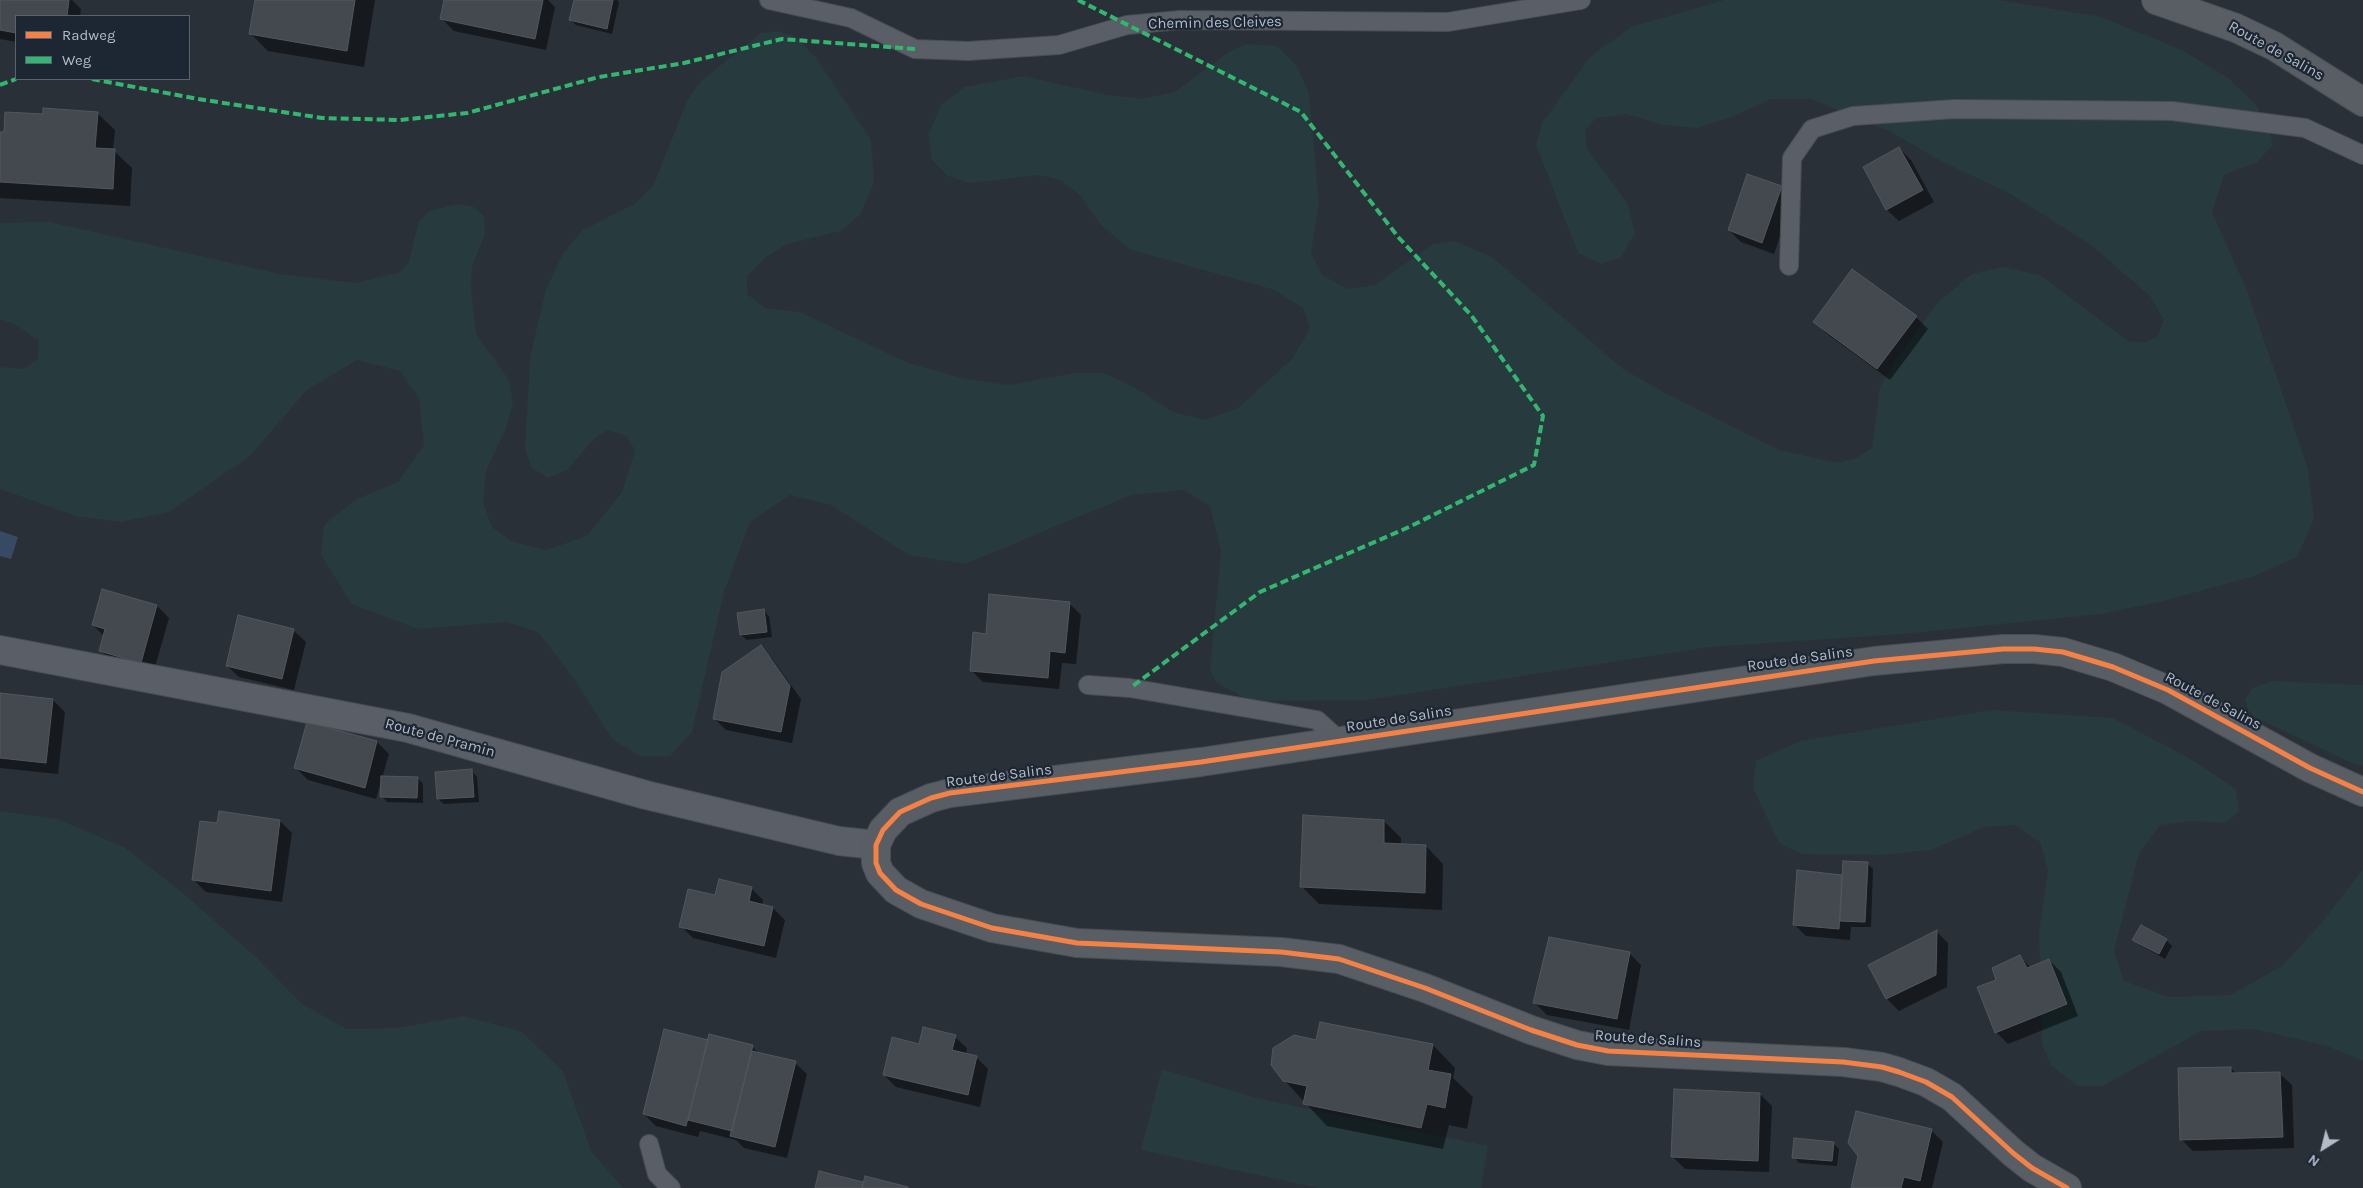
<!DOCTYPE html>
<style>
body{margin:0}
#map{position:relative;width:2363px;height:1188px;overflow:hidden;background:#2a3038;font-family:Karla,sans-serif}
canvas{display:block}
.legend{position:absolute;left:15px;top:15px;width:175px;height:65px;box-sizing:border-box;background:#1d2633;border:1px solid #59626f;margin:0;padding:6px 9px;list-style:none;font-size:15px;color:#b4bcc9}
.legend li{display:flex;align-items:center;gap:10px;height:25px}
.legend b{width:25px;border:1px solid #59626f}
.north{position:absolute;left:2298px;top:1123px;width:50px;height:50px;-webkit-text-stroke:4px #1d2633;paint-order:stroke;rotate:216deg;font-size:14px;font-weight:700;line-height:20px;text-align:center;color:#b4bcc9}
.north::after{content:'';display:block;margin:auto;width:18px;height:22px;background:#b4bcc9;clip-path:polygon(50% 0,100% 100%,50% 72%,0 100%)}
</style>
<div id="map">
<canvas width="2363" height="1188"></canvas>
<ul class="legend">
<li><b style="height:6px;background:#f48246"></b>Radweg</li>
<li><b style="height:6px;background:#33b770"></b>Weg</li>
</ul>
<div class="north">N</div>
</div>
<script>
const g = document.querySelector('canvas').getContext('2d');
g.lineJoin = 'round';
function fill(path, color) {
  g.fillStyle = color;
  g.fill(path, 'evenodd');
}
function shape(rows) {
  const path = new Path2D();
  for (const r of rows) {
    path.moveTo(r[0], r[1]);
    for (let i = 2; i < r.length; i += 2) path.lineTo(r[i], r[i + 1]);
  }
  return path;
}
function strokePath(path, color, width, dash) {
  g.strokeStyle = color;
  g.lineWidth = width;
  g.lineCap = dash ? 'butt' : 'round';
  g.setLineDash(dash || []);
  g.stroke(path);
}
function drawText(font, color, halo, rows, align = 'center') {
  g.font = font + ' Karla,sans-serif';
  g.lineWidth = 4.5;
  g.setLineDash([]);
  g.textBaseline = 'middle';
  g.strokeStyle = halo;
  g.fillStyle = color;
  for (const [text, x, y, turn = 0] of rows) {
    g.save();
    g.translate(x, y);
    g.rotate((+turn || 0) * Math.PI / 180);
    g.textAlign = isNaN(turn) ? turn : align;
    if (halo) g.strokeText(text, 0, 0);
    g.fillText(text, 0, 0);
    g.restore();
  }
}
const green = shape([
 [1724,0,1999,0,2101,17,2184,51,2228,78,2256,105,2270,131,2273,145,2257,162,2224,175,2212,212,2248,293,2308,469,2314,519,2297,557,2254,576,2164,601,2101,614,1902,634,1709,647,1367,700,1251,701,1217,683,1210,670,1221,551,1210,506,1183,490,1131,495,965,564,909,555,831,505,790,495,750,522,724,592,692,732,670,756,640,756,613,740,572,676,538,632,506,622,418,629,352,604,321,555,324,525,357,499,398,482,424,445,419,398,400,371,357,360,307,390,251,455,169,512,121,522,76,516,0,489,0,367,25,369,38,359,39,341,15,324,0,319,0,223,50,222,280,274,355,283,400,272,408,264,419,221,429,211,459,204,474,207,484,216,485,233,472,267,471,289,476,334,509,380,513,403,506,428,486,471,483,502,492,527,511,541,546,550,587,536,622,492,635,450,626,436,608,430,595,438,567,470,548,478,532,468,525,449,530,358,546,289,564,252,583,230,636,203,654,184,688,99,702,80,761,33,778,31,794,36,817,59,871,140,874,182,860,215,841,231,787,244,765,258,747,276,747,294,765,308,800,312,908,363,965,379,1009,385,1074,373,1104,373,1134,387,1173,412,1205,420,1238,408,1291,360,1310,329,1304,309,1275,290,1129,249,1101,225,1080,195,1061,180,1039,175,970,183,948,176,932,160,928,135,941,105,965,87,1023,76,1108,95,1142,99,1175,92,1227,53,1247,44,1277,46,1297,66,1309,94,1319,202,1311,253,1322,275,1348,289,1375,285,1433,244,1455,241,1492,257,1623,369,1669,395,1779,450,1838,463,1857,458,1872,448,1880,387,1896,359,1939,301,1972,274,2003,267,2040,275,2128,341,2144,343,2158,336,2164,320,2150,296,2091,245,2009,193,1941,161,1889,131,1811,99,1771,99,1732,117,1697,128,1664,125,1626,114,1596,118,1585,131,1587,149,1628,204,1635,234,1620,258,1601,264,1578,253,1536,145,1542,123,1590,57,1631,27],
 [2273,681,2363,685,2363,766,2352,763,2254,717,2248,710,2245,700,2252,688],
 [1992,710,2113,718,2189,758,2236,789,2239,811,2226,823,2191,821,2160,825,2139,853,2114,951,2124,981,2169,997,2231,995,2283,965,2323,921,2363,869,2363,1061,2327,1046,2254,1029,2201,1031,2103,1086,2077,1086,2051,1065,2042,1044,2039,933,2048,870,2040,842,2014,825,1984,827,1931,850,1881,855,1802,854,1779,843,1753,788,1756,761,1800,741],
 [0,811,57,819,124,847,184,894,256,957,302,1004,347,1029,397,1028,464,1016,522,1032,563,1071,591,1151,623,1188,0,1188],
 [1162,1069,1256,1098,1488,1146,1481,1188,1319,1188,1141,1150]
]);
const water = shape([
 [0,531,18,537,11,559,0,556]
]);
const shadow = shape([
 [0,0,72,0,81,9,80,16,16,16,16,42,0,39],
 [256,0,375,0,364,67,268,51,251,34],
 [446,0,548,0,555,7,546,50,454,31,442,19],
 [575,0,617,0,619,2,612,34,576,25,571,20],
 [97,113,115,130,113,150,132,168,130,206,0,198,0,133],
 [1899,148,1911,160,1934,202,1899,221,1887,210,1864,168],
 [1781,187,1793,199,1774,254,1741,242,1729,230],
 [1916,317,1928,329,1890,380,1826,333,1815,322],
 [103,591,157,606,169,618,153,674,112,662,100,650,104,636,93,625],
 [1069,603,1081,615,1076,664,1062,663,1059,689,983,682,971,670,987,635],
 [763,610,769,616,772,637,747,640,741,635],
 [239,617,294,631,306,642,294,690,239,677,227,666],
 [760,647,772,659,801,699,792,743,726,730,714,718],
 [0,694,53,700,65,712,58,774,0,768],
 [377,742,389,754,382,778,418,778,423,784,423,803,387,802,382,796,381,782,376,799,308,780,296,768],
 [472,771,477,777,479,802,444,804,438,799],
 [280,821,292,833,282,902,206,892,194,880,218,824],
 [1384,821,1401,838,1401,845,1426,846,1443,864,1442,910,1319,904,1302,887],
 [1868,864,1873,869,1871,927,1851,927,1850,940,1806,936,1794,924,1798,872,1844,876],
 [751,888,763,900,762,906,773,908,785,920,776,958,693,938,681,926,716,897],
 [1936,931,1948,943,1947,987,1899,1011,1887,999,1870,966],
 [2134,939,2166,940,2172,946,2165,959,2140,945],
 [1629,953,1641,965,1629,1030,1547,1015,1535,1003],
 [2019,956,2031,968,2049,960,2061,972,2078,1016,2008,1044,1996,1032,1998,980],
 [955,1037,967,1048,966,1054,976,1057,988,1069,980,1107,896,1087,884,1075,920,1045],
 [1317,1041,1433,1045,1455,1068,1453,1078,1473,1097,1467,1129,1449,1125,1443,1149,1327,1126,1284,1080],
 [709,1042,752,1046,759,1054,795,1063,807,1074,787,1158,744,1148,736,1140,700,1131,698,1137,656,1126,644,1114],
 [2231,1068,2237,1075,2280,1074,2292,1085,2294,1148,2193,1151,2181,1139],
 [1760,1094,1772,1106,1769,1172,1685,1169,1673,1157],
 [1931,1130,1943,1142,1932,1188,1852,1188],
 [1833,1143,1839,1149,1837,1166,1799,1163,1794,1157]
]);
const building = shape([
 [0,0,69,0,67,16,16,16,16,33,0,30,0,0],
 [255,0,355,0,347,51,249,34,255,0],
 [444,0,543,0,535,39,440,19,444,0],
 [574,0,613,0,607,29,569,20,574,0],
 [43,108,98,112,95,148,115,149,113,189,0,182,0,132,4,132,5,112,43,114,43,108],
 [1899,147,1923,190,1886,210,1863,167,1899,147],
 [1747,174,1782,186,1762,243,1728,230,1747,174],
 [1852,269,1917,316,1877,369,1813,322,1852,269],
 [102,589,157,605,141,663,99,651,105,629,92,625,102,589],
 [989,594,1070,602,1065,653,1050,651,1048,678,970,671,973,632,986,634,989,594],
 [764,609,767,632,740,635,737,613,764,609],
 [238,615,294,629,282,679,226,666,238,615],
 [761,645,790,686,781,732,713,719,722,672,761,645],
 [0,693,53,699,46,763,0,758,0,693],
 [307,722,377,741,365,788,294,768,307,722],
 [472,769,474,797,437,799,435,772,472,769],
 [381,776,418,777,417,798,380,797,381,776],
 [219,811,280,820,271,891,192,880,200,821,217,823,219,811],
 [1303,815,1384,820,1384,843,1426,845,1425,893,1300,887,1303,815],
 [1843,861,1868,862,1865,922,1840,921,1843,861],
 [1797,870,1842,875,1839,929,1793,925,1797,870],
 [719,879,752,887,749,901,773,907,764,946,679,927,688,889,715,895,719,879],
 [2141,925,2167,939,2159,954,2132,940,2141,925],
 [1937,930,1936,975,1886,999,1868,965,1937,930],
 [1549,937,1630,952,1617,1019,1533,1003,1549,937],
 [2020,955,2027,968,2049,959,2067,1004,1995,1033,1977,987,1996,980,1992,968,2020,955],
 [1320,1022,1433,1044,1428,1070,1451,1074,1445,1108,1427,1104,1421,1128,1303,1104,1307,1086,1283,1081,1271,1065,1273,1048,1294,1035,1316,1040,1320,1022],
 [923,1027,956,1035,952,1050,977,1056,968,1095,883,1075,892,1037,919,1044,923,1027],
 [664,1029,708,1040,686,1126,643,1114,664,1029],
 [709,1034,753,1045,732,1131,688,1120,709,1034],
 [752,1051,796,1061,775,1147,730,1136,752,1051],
 [2231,1067,2231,1073,2280,1072,2283,1137,2180,1140,2178,1068,2231,1067],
 [1674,1089,1760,1093,1758,1161,1671,1157,1674,1089],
 [1856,1111,1932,1129,1920,1181,1904,1177,1901,1188,1851,1188,1858,1156,1848,1143,1856,1111],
 [1794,1138,1834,1142,1832,1161,1792,1158,1794,1138],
 [819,1171,863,1182,862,1188,815,1188,819,1171],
 [865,1176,908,1187,908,1188,862,1188,865,1176]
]);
const lane = shape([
 [769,0,851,18,915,49,968,51,1059,45,1127,25,1180,20,1448,22,1581,0],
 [1789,266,1792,158,1812,129,1853,116,1955,109,2172,111,2305,128,2363,155],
 [1088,685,1130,688,1317,720,1340,741],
 [649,1144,657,1174,671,1188]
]);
const street = shape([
 [0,650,408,728,646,795,839,841,876,845]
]);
const secondary = shape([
 [2156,0,2236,28,2274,46,2363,102],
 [2067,1188,2032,1168,2013,1153,1952,1097,1926,1082,1899,1072,1882,1067,1843,1062,1608,1051,1577,1045,1531,1030,1425,988,1339,959,1281,952,1077,943,992,928,921,904,896,890,880,873,876,863,876,845,883,830,900,812,931,798,950,793,1201,762,1874,661,2003,649,2034,649,2063,652,2113,667,2168,690,2310,768,2363,792]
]);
const quiet = shape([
 [1078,0,1301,112,1399,238,1471,315,1543,416,1534,465,1409,527,1260,592,1130,688],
 [92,79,198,99,322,118,400,120,467,113,599,77,684,63,782,39,915,49],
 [0,85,16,79]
]);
const cycleway = shape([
 [2067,1188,2032,1168,2013,1153,1952,1097,1926,1082,1899,1072,1882,1067,1843,1062,1608,1051,1577,1045,1531,1030,1425,988,1339,959,1281,952,1077,943,992,928,921,904,896,890,880,873,876,863,876,845,883,830,900,812,931,798,950,793,1201,762,1874,661,2003,649,2034,649,2063,652,2113,667,2168,690,2310,768,2363,792]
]);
const streetNames = [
 ["Chemin des Cleives",1215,23,-1],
 ["Route de Salins",2276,51,29],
 ["Route de Salins",1800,659,-8],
 ["Route de Salins",2213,701,28],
 ["Route de Salins",1399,719,-9],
 ["Route de Pramin",440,738,15],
 ["Route de Salins",999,776,-7],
 ["Route de Salins",1648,1039,4]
];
fill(green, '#273a3e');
fill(water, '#384963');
fill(shadow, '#0007');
fill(building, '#444950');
strokePath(building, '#52575f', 1);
strokePath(lane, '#484c53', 20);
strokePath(street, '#484c53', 30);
strokePath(secondary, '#484c53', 30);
strokePath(lane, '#5a5e66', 18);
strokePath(street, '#5a5e66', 28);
strokePath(secondary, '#595d64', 28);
strokePath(quiet, '#33b770', 4, [8, 4]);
strokePath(cycleway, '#f48246', 5);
drawText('15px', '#b4bcc9', '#1d2633', streetNames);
</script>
